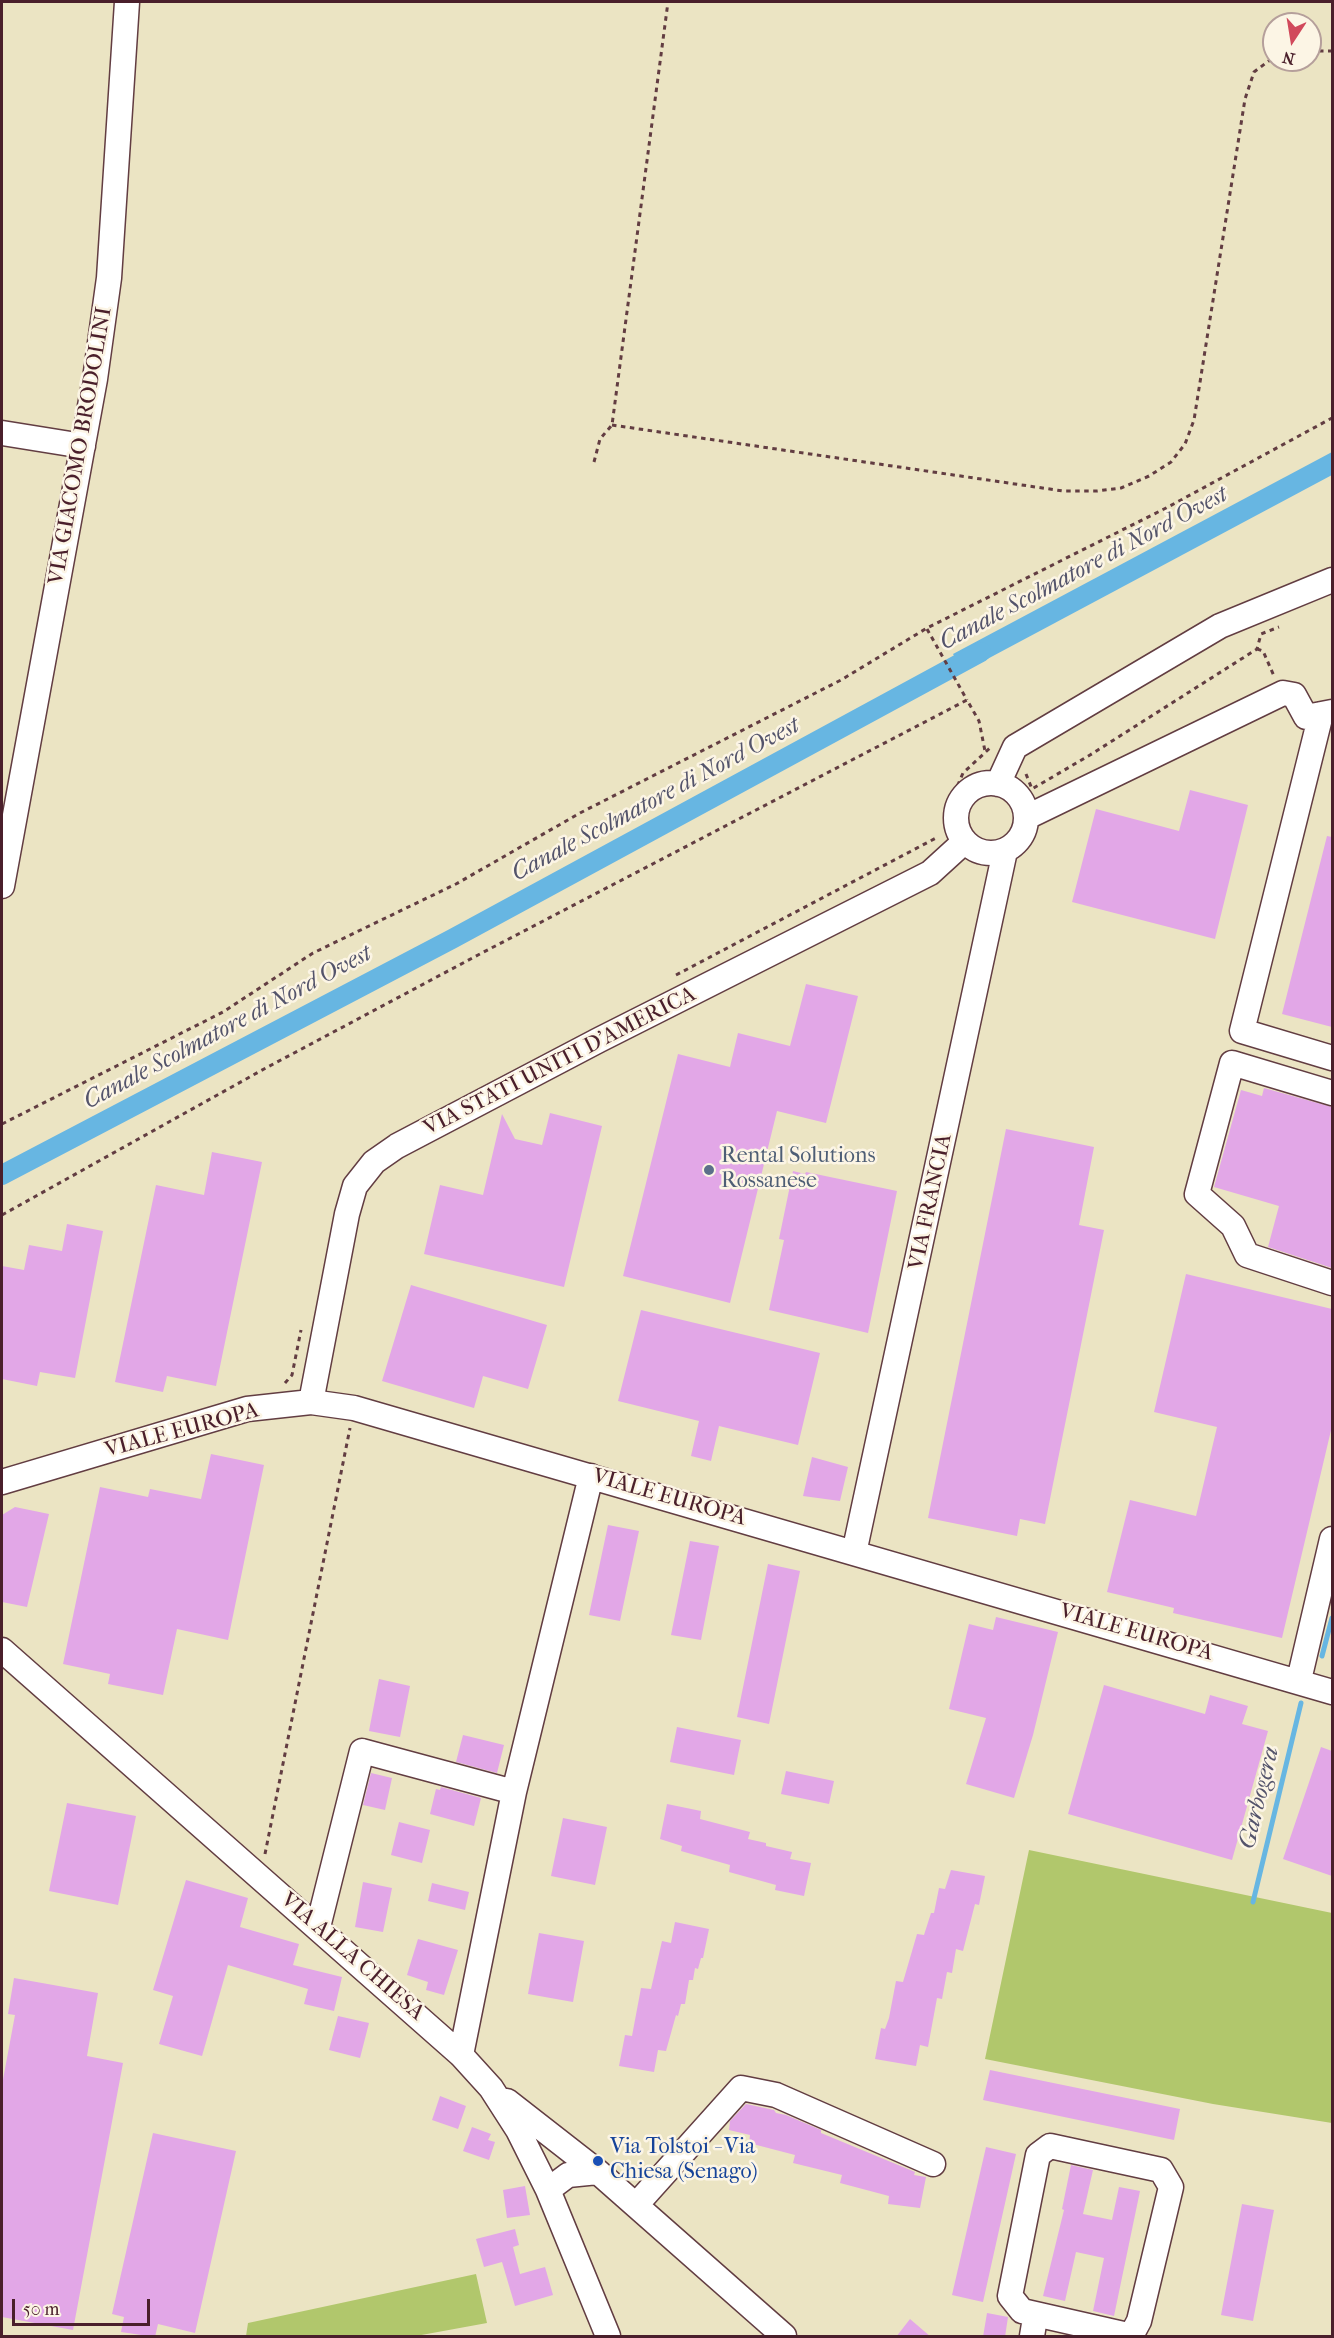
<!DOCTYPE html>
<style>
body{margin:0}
#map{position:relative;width:1334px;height:2338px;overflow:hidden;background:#ebe4c3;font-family:"IM FELL French Canon",serif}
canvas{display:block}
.frame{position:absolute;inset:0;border:3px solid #4a1f2b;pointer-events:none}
.north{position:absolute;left:1262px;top:12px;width:60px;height:60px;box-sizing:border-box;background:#fcf5e5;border:2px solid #b59f9b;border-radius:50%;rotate:192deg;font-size:16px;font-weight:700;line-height:24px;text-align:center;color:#4a1f2b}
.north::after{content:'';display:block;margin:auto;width:21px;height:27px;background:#d1495b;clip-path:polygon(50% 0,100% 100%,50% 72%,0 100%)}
.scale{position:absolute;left:12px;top:2299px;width:138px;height:27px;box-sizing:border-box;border:3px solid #4a1f2b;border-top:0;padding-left:8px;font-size:18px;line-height:21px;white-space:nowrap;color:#4a1f2b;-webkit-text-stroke:4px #fcf5e5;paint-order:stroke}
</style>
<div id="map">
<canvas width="1334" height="2338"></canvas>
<div class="frame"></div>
<div class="north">N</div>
<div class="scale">50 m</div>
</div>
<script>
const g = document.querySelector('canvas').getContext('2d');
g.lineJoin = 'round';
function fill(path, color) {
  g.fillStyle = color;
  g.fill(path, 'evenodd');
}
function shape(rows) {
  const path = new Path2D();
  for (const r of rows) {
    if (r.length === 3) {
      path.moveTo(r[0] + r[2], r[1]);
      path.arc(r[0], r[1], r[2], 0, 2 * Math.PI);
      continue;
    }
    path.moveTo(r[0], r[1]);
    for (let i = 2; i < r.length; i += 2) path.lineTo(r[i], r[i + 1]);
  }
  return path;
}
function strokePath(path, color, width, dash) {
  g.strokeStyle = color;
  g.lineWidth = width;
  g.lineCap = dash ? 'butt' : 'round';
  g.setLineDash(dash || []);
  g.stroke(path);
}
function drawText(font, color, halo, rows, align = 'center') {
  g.font = font + ' "IM FELL French Canon",serif';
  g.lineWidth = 5;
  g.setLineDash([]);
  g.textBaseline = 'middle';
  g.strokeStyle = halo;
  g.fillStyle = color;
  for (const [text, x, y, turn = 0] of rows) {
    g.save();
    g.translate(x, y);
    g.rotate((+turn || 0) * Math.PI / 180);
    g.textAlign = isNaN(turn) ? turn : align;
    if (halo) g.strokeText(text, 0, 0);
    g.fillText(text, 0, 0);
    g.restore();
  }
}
const green = shape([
 [1029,1850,1332,1913,1332,2123,1213,2104,985,2059],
 [476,2274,487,2323,416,2336,246,2336,248,2323]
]);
const water = shape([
 [1332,452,1332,475,963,672,953,654]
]);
const stream = shape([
 [1322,1656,1332,1618],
 [1253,1902,1301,1703]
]);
const canal = shape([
 [2,1175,452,939,981,652]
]);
const building = shape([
 [1190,790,1248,805,1215,939,1072,902,1096,809,1179,831],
 [1327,836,1332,837,1332,1027,1282,1014],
 [806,984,858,996,826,1123,777,1111,730,1303,623,1276,678,1054,730,1067,738,1033,790,1046],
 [1264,1088,1332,1107,1332,1268,1268,1247,1279,1206,1214,1187,1241,1090,1262,1096],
 [550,1113,602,1126,564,1287,424,1254,440,1185,483,1195,502,1114,515,1139,542,1145],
 [1006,1129,1094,1147,1079,1225,1104,1230,1045,1524,1020,1519,1017,1536,928,1518],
 [212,1152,262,1162,216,1386,167,1376,163,1392,115,1382,156,1185,204,1195],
 [793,1171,805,1174,806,1172,897,1191,868,1333,769,1310,784,1240,779,1239],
 [67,1224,103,1231,75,1378,40,1372,37,1386,2,1379,2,1266,24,1270,29,1245,62,1251],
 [1186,1274,1332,1309,1332,1426,1282,1638,1173,1613,1174,1608,1107,1592,1130,1500,1196,1516,1217,1427,1154,1412],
 [411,1285,547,1325,528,1389,483,1376,474,1408,382,1381],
 [641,1310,820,1353,798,1445,719,1426,711,1461,691,1456,699,1421,618,1401],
 [211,1454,264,1465,228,1640,177,1629,163,1695,108,1684,110,1674,63,1664,100,1487,148,1497,150,1489,201,1499],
 [812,1457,848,1467,840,1501,803,1496],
 [15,1507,49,1514,27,1607,2,1602,2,1515],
 [608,1525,639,1531,620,1621,589,1615],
 [690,1541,719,1546,701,1640,671,1635],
 [768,1564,800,1571,769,1724,737,1717],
 [996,1617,1058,1632,1033,1735,1014,1798,966,1784,986,1718,949,1709,969,1624,993,1630],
 [379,1679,410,1686,400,1737,369,1731],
 [1104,1685,1205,1714,1210,1695,1248,1706,1242,1724,1268,1731,1232,1860,1068,1814],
 [677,1727,741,1740,734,1775,670,1762],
 [463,1735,504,1745,497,1773,456,1762],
 [1321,1747,1332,1751,1332,1876,1283,1859],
 [786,1771,834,1781,829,1804,781,1794],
 [371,1773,392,1778,385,1810,363,1805],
 [441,1787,481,1798,474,1826,430,1814,436,1789,440,1790],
 [67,1803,136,1816,118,1905,49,1891],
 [667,1804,701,1811,700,1819,750,1832,748,1839,766,1843,766,1846,792,1852,790,1859,811,1863,804,1896,775,1890,776,1885,729,1872,730,1865,681,1851,682,1846,660,1839],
 [563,1818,607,1827,595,1885,551,1876],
 [399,1822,430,1830,422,1863,391,1855],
 [951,1870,985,1876,979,1905,975,1904,963,1951,956,1949,952,1973,947,1972,942,1999,937,1998,928,2047,920,2045,916,2066,875,2059,881,2028,885,2029,889,2018,896,1981,903,1982,917,1934,924,1935,931,1913,934,1913,939,1888,945,1889],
 [186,1880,248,1898,240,1927,299,1944,293,1965,342,1977,334,2011,304,2004,308,1989,228,1965,202,2056,159,2044,173,1996,153,1990],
 [363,1882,392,1888,383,1932,355,1927],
 [432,1883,469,1892,465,1910,428,1901],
 [675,1922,709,1929,703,1958,701,1958,698,1969,695,1968,693,1980,689,1980,685,2004,681,2004,678,2016,676,2015,666,2051,658,2050,654,2072,619,2066,625,2035,632,2036,641,1988,651,1989,662,1941,671,1943],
 [539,1933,584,1941,573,2002,528,1994],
 [418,1939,458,1950,444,1995,426,1990,428,1982,407,1975],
 [14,1978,98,1993,87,2056,123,2063,73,2330,2,2317,2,2085,15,2015,8,2014],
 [338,2016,369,2023,360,2058,329,2050],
 [990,2070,1180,2109,1174,2140,983,2100],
 [440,2096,466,2106,458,2129,432,2120],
 [746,2104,774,2110,776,2113,786,2115,821,2130,821,2133,915,2172,914,2175,926,2177,920,2208,888,2204,889,2196,840,2183,842,2175,793,2163,795,2155,749,2143,750,2135,729,2130,730,2121],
 [472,2127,491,2134,488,2140,495,2142,489,2160,463,2151],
 [153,2133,236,2151,195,2333,158,2324,155,2337,121,2332,124,2317,112,2314],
 [986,2147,1016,2154,983,2302,952,2295],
 [1071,2165,1093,2170,1083,2214,1112,2220,1119,2187,1140,2191,1114,2316,1093,2311,1104,2258,1076,2252,1065,2301,1043,2296,1064,2210,1062,2209],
 [525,2186,530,2215,507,2218,503,2190],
 [1242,2204,1274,2210,1253,2321,1221,2315],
 [515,2229,519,2245,513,2247,520,2274,545,2267,553,2295,515,2306,502,2262,484,2267,476,2239],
 [987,2313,1008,2317,1005,2337,983,2337],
 [910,2319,931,2337,896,2337]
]);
const path = shape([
 [1310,51,1332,51],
 [612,425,1063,491,1097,491,1121,488,1149,476,1171,462,1185,444,1194,420,1245,99,1254,72,1274,57],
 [594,462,600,439,612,425,668,2],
 [927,629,967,700],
 [1257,649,1263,651,1274,676],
 [1026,774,1032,789,1090,755,1257,649,1261,634,1279,627],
 [947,829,951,801,963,773,990,748],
 [676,975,936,838],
 [2,1124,223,1012,313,953,456,884,580,813,841,680,927,628,1168,507,1332,418],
 [2,1215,264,1069,478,955,967,700,979,721,985,751],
 [285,1383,292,1375,301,1330],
 [265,1854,350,1428]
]);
const minor = shape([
 [2,433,83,446],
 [1321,714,1242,1031,1332,1058],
 [991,818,35],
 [998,784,1015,747,1220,626,1332,580],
 [1027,817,1283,693,1294,695,1306,717,1332,712],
 [2,886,95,379,109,278,127,2],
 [1332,1093,1232,1063,1197,1194,1233,1226,1247,1255,1332,1283],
 [311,1402,347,1214,355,1186,374,1162,397,1146,599,1040,930,873,964,842],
 [2,1482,247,1409,311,1402,354,1408,1332,1692],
 [854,1553,1005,851],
 [2,1650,461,2055,491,2088,518,2130,548,2190,608,2336],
 [1299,1680,1332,1539],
 [318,1927,362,1751,514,1792],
 [461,2055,514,1792,591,1476],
 [507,2101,598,2172,784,2336],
 [548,2190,568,2175,598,2172],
 [636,2205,741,2088,776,2095,933,2164],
 [1032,2336,1034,2324],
 [1131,2336,1139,2321,1171,2187,1161,2170,1050,2146,1038,2155,1010,2296,1022,2311,1132,2336]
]);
const markers = [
 [709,1170,6,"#5c6f8a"],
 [598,2161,6,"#1a4fb4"]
];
const streetNames = [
 ["VIA GIACOMO BRODOLINI",81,446,-80],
 ["VIA STATI UNITI D'AMERICA",560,1062,-27],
 ["VIA FRANCIA",931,1202,-78],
 ["VIALE EUROPA",182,1431,-15],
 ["VIALE EUROPA",669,1498,16],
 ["VIALE EUROPA",1136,1633,16],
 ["VIA ALLA CHIESA",352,1957,41]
];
const serviceNames = [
 ["Rental Solutions",721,1157],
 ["Rossanese",721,1182]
];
const transitNames = [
 ["Via Tolstoi - Via",610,2148],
 ["Chiesa (Senago)",610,2173]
];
const waterNames = [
 ["Canale Scolmatore di Nord Ovest",1084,569,-28],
 ["Canale Scolmatore di Nord Ovest",656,800,-28],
 ["Canale Scolmatore di Nord Ovest",228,1028,-28],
 ["Garbogera",1260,1798,-76]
];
fill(green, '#b1c76c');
fill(water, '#67b6e2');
strokePath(stream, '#67b6e2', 5);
strokePath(canal, '#67b6e2', 20);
fill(building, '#e2a7e7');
strokePath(minor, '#623d42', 27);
strokePath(path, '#623d42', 3, [4.5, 4.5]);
strokePath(minor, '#fff', 24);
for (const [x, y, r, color] of markers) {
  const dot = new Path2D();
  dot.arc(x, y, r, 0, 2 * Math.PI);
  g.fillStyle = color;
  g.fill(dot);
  strokePath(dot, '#fcf5e5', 2);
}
drawText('22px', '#4a1f2b', '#fcf5e5', streetNames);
drawText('22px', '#4e5e75', '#fcf5e5', serviceNames, 'left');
drawText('22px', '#164399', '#fcf5e5', transitNames, 'left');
drawText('italic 24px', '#54546b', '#fcf5e5', waterNames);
</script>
